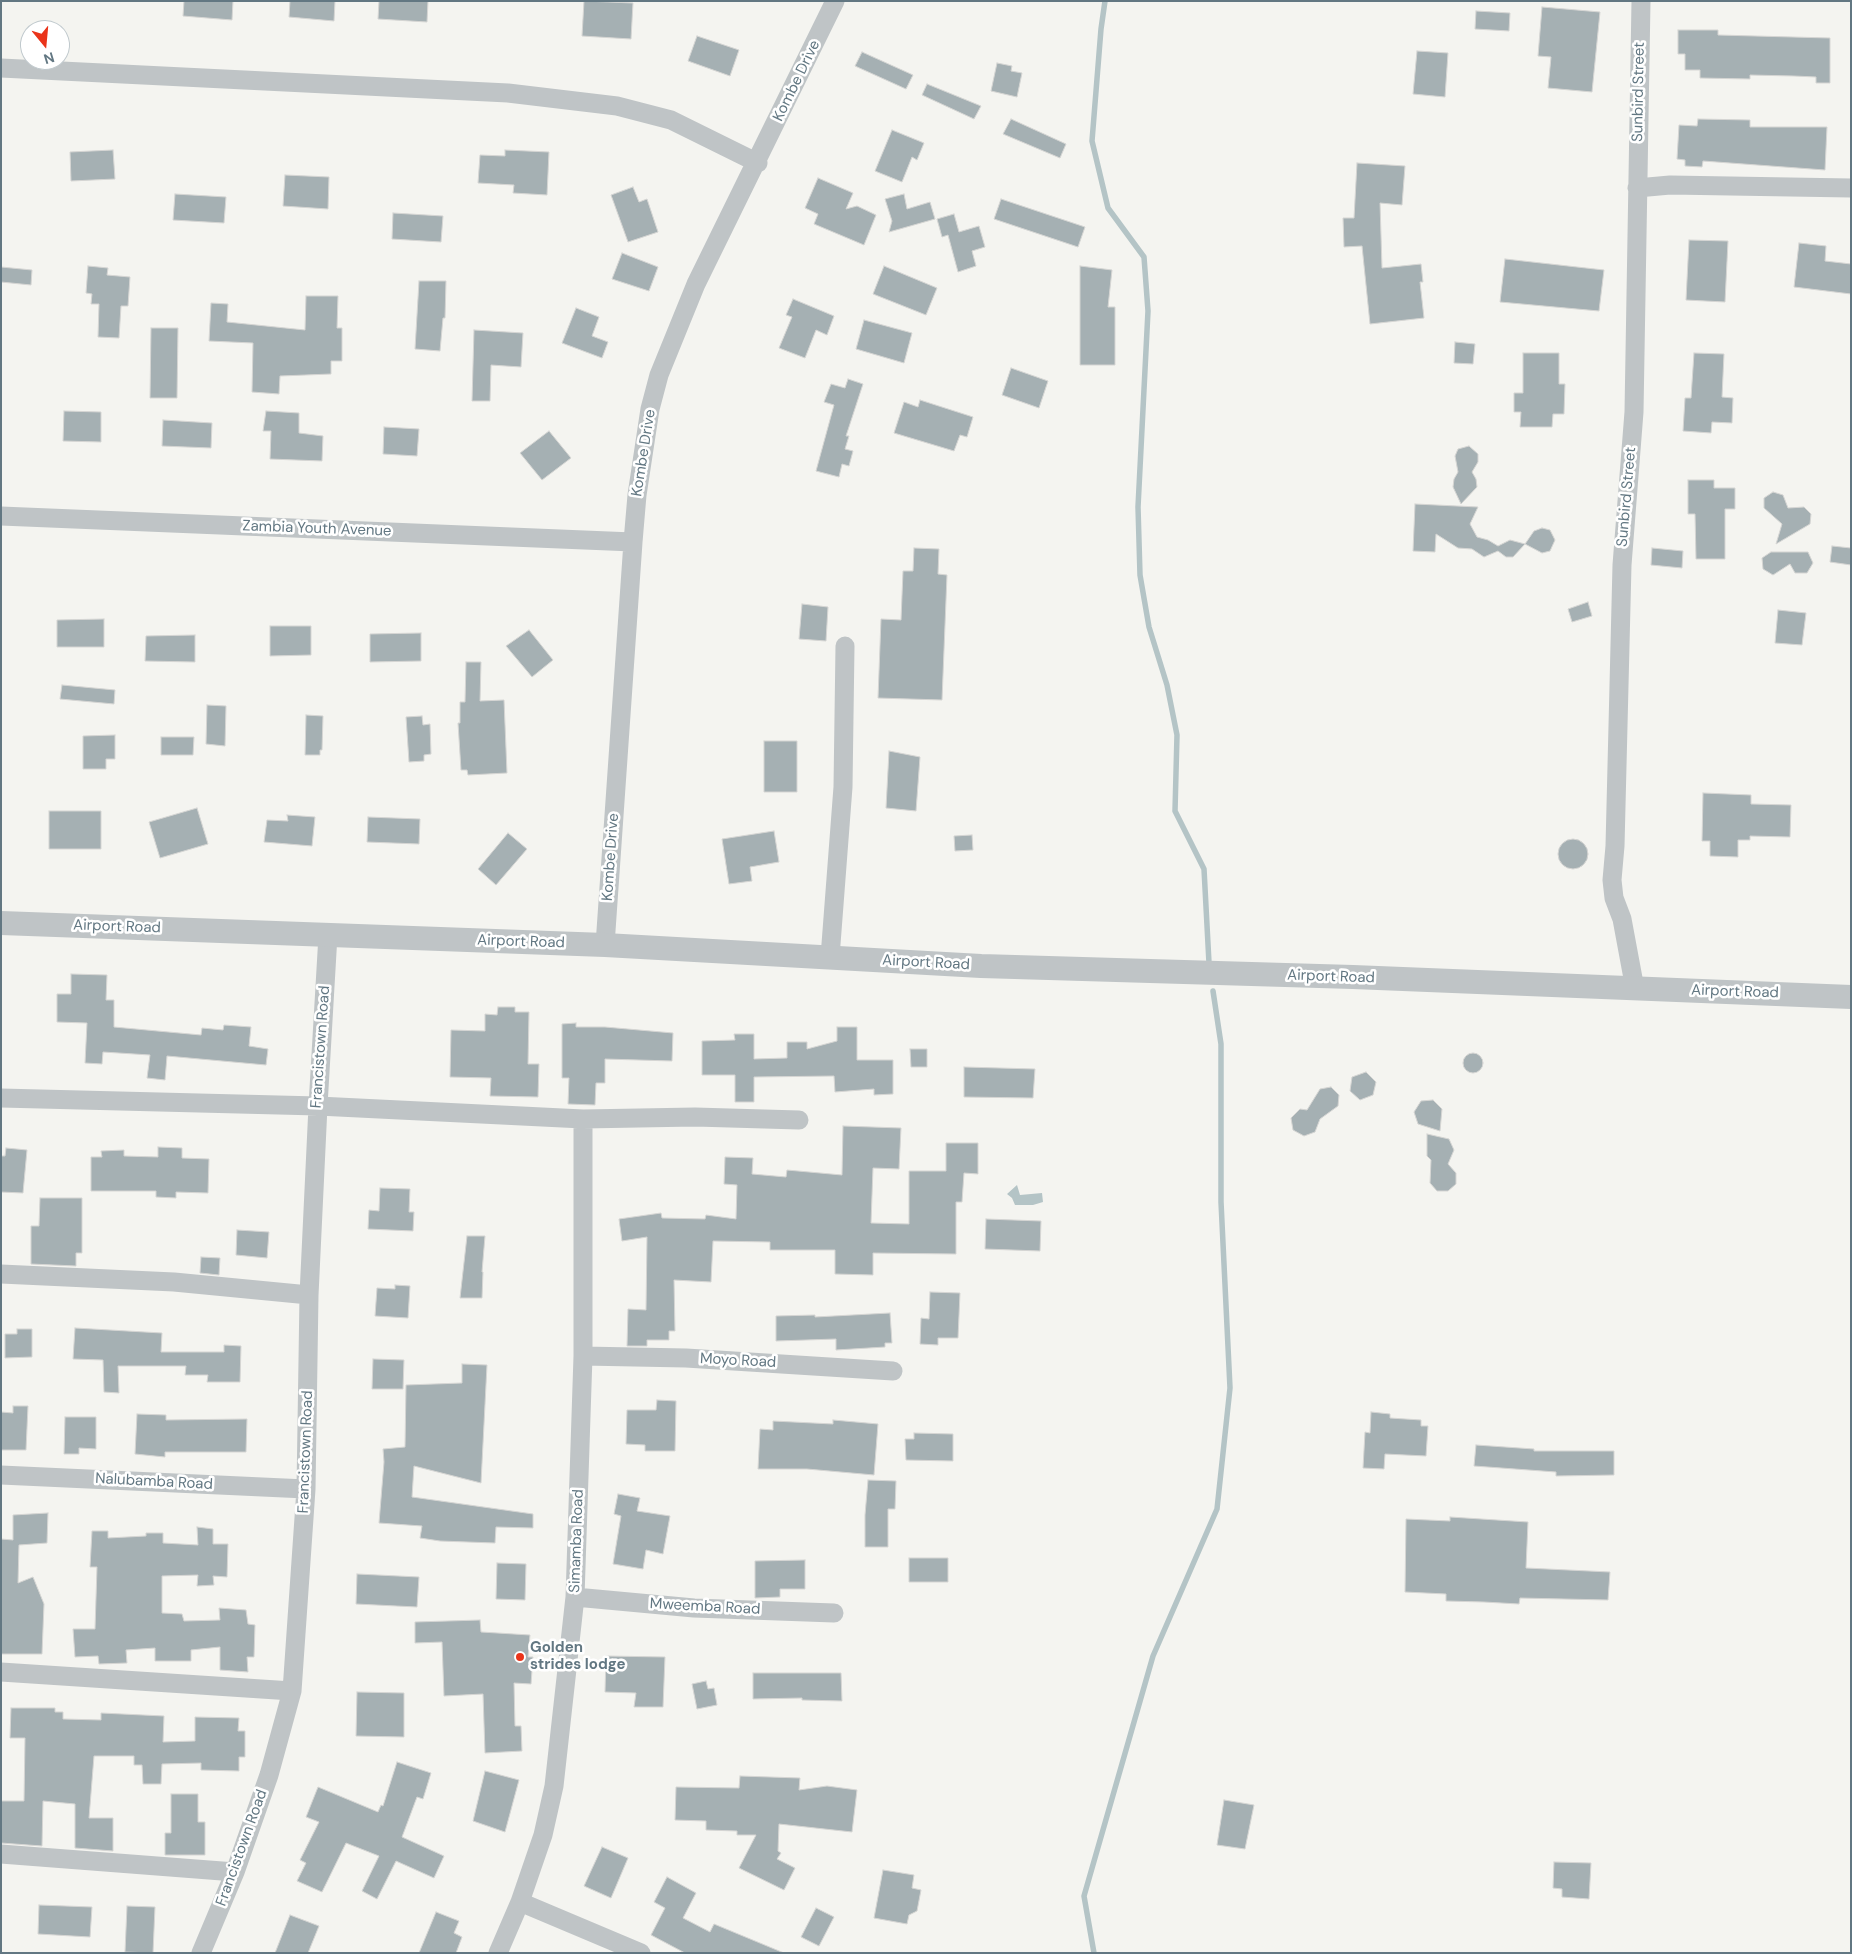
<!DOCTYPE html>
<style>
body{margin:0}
#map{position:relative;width:1852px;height:1954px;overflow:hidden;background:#f4f4f0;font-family:"DM Sans",sans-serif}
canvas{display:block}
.frame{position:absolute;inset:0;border:2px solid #627782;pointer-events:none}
.north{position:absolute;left:20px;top:20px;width:50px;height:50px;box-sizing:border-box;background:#fff;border:1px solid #c0c9cd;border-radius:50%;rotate:163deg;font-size:14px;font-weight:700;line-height:20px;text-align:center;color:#627782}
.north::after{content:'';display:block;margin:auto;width:18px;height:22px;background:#ea341a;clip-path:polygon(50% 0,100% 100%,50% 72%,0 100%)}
</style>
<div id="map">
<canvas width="1852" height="1954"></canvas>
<div class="frame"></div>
<div class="north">N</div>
</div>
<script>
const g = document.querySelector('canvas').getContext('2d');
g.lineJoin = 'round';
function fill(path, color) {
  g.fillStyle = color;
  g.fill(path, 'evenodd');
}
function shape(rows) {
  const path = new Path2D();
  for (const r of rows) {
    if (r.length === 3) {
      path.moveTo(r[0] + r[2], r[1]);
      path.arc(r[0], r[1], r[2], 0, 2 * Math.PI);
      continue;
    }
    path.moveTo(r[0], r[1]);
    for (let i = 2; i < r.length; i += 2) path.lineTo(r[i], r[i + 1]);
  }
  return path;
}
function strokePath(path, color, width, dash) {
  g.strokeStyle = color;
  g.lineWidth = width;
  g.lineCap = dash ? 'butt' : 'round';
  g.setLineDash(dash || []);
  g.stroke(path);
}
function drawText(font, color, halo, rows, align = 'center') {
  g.font = font + ' "DM Sans",sans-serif';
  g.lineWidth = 5;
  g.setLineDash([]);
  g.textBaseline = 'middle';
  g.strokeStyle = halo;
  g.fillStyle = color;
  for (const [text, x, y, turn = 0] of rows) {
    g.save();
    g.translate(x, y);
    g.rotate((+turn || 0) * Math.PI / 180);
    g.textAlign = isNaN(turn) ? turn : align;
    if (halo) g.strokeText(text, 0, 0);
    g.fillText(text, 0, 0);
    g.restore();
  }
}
const water = shape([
 [1017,1185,1020,1195,1042,1193,1043,1202,1033,1205,1015,1205,1012,1198,1007,1194]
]);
const stream = shape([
 [1105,1,1101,29,1092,141,1108,208,1144,257,1148,311,1138,507,1140,575,1149,627,1167,685,1177,735,1175,811,1204,869,1209,963],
 [1094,1953,1084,1896,1153,1656,1217,1509,1230,1388,1221,1202,1221,1044,1213,991]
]);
const building = shape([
 [184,1,233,1,232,20,183,16,184,1],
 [290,1,335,1,334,21,289,17,290,1],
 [379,1,428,1,427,22,378,19,379,1],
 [584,1,633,3,631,39,582,36,584,1],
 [1542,7,1600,12,1592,92,1548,88,1551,57,1538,56,1542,7],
 [1476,11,1510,13,1509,31,1475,29,1476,11],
 [1678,30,1718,30,1718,35,1830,38,1830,83,1816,83,1816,77,1794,76,1750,75,1750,79,1700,78,1700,70,1685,70,1685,54,1678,54,1678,30],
 [697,36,739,50,730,76,688,61,697,36],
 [1417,51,1448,53,1445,97,1413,94,1417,51],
 [862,52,913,75,906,89,855,66,862,52],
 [997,63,1012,66,1011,71,1022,73,1017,97,991,91,997,63],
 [927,84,981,106,974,119,922,95,927,84],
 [1011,119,1066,144,1060,158,1003,134,1011,119],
 [1698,119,1750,120,1750,127,1827,127,1825,170,1703,161,1702,167,1685,166,1685,160,1677,159,1679,125,1697,126,1698,119],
 [892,130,924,143,917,160,912,157,902,182,875,171,892,130],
 [113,150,115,179,71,181,70,152,113,150],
 [505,150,549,152,547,195,513,193,514,185,478,183,480,155,505,156,505,150],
 [1357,163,1405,166,1402,205,1380,203,1382,268,1421,264,1423,282,1420,282,1424,318,1370,324,1362,246,1344,247,1343,218,1354,218,1357,163],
 [285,175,329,177,328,209,283,206,285,175],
 [818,178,853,193,846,209,857,206,876,215,864,245,814,224,818,214,805,208,818,178],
 [633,187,639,202,647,199,658,232,628,242,611,195,633,187],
 [175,194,226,197,224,223,173,220,175,194],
 [904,194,907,209,930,202,935,219,889,232,892,221,885,199,904,194],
 [1001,199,1085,227,1078,247,994,219,1001,199],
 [393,213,443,216,441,242,392,239,393,213],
 [954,214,959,232,979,226,985,247,972,251,976,266,958,272,948,235,942,237,937,219,954,214],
 [1689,240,1728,241,1725,302,1686,300,1689,240],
 [1799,243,1826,246,1825,261,1851,264,1851,294,1794,287,1799,243],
 [622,253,658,267,649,291,612,279,622,253],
 [1505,259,1604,270,1599,311,1500,302,1505,259],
 [88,266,108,268,107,275,130,277,128,306,121,306,119,338,98,337,99,304,91,304,92,294,86,293,88,266],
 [884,266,937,288,926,315,873,294,884,266],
 [1080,266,1112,270,1108,307,1115,307,1115,365,1080,365,1080,266],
 [1,267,32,270,31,285,1,282,1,267],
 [419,281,446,281,445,318,443,318,440,351,415,349,419,281],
 [306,296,338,296,337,328,342,328,342,361,331,361,331,374,280,376,279,394,252,392,253,343,209,341,211,303,228,304,227,322,305,330,306,296],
 [793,299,834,316,827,335,816,330,805,358,779,348,792,317,786,315,793,299],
 [576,308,599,317,592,336,608,342,602,358,562,343,576,308],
 [864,320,912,333,904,363,856,349,864,320],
 [151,328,178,328,177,398,150,398,151,328],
 [474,330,523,333,521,367,491,365,490,401,472,401,474,330],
 [1455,342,1475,344,1473,364,1454,363,1455,342],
 [1523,353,1559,353,1559,384,1565,384,1564,414,1553,414,1552,427,1520,427,1521,412,1514,412,1514,393,1523,393,1523,353],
 [1694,353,1724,354,1722,397,1733,398,1732,423,1712,422,1711,433,1683,431,1685,398,1691,398,1694,353],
 [1011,368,1048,381,1039,408,1002,395,1011,368],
 [848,379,863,384,846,436,849,436,845,449,853,451,849,466,842,464,839,477,816,471,834,405,824,402,831,384,845,388,848,379],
 [920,400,973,417,967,437,960,435,954,451,894,433,904,402,918,407,920,400],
 [64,411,101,412,101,442,63,441,64,411],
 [266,411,299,413,299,433,323,436,322,461,270,459,271,431,263,431,266,411],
 [163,420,212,423,211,448,162,446,163,420],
 [384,427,419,429,417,456,383,454,384,427],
 [549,431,571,458,542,480,520,453,549,431],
 [1469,446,1478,454,1478,462,1472,472,1476,479,1477,487,1461,504,1453,487,1454,479,1458,472,1455,456,1458,449,1469,446],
 [1688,480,1714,480,1714,488,1735,488,1735,509,1725,509,1725,559,1696,559,1695,514,1688,514,1688,480],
 [1773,492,1783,495,1788,508,1804,507,1811,514,1810,524,1776,544,1782,524,1764,508,1764,498,1773,492],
 [1415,504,1478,507,1470,524,1477,537,1488,540,1498,546,1510,540,1525,544,1513,557,1506,557,1498,551,1484,557,1472,549,1458,548,1436,534,1435,552,1413,551,1415,504],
 [1542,528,1550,530,1555,540,1550,551,1542,553,1525,544,1534,531,1542,528],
 [1832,546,1851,548,1851,565,1830,562,1832,546],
 [914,548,939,549,938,574,947,575,942,700,878,698,881,619,901,620,903,571,913,571,914,548],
 [1652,548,1683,551,1682,568,1651,565,1652,548],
 [1771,552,1808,552,1813,563,1807,573,1795,573,1790,564,1773,575,1763,569,1762,558,1771,552],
 [1588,602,1592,616,1572,622,1568,609,1588,602],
 [802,604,828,607,826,641,799,639,802,604],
 [1778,610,1806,613,1802,645,1775,643,1778,610],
 [104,619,104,647,57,647,57,620,104,619],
 [270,626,311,626,311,655,270,656,270,626],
 [529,630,553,660,532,677,506,646,529,630],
 [421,633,421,661,370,662,370,634,421,633],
 [195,635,195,662,145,661,146,636,195,635],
 [466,662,481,662,480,701,504,700,507,773,468,775,467,770,461,770,458,723,460,723,460,702,465,702,466,662],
 [62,685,115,690,114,704,60,699,62,685],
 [207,705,226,706,225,746,206,744,207,705],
 [306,715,323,716,322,750,320,750,320,755,305,755,306,715],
 [422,716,423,725,430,724,431,754,424,755,424,761,409,762,406,717,422,716],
 [115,735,115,759,106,759,106,769,83,769,83,736,115,735],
 [161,737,194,737,193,755,161,755,161,737],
 [764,741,797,741,797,792,764,792,764,741],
 [889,751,920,757,916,811,886,808,889,751],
 [1703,793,1751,795,1751,804,1791,805,1790,837,1750,836,1750,840,1738,840,1738,857,1710,856,1710,841,1702,841,1703,793],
 [197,808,208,844,160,858,149,822,197,808],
 [49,811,101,811,101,849,49,849,49,811],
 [287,815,315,817,312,846,264,842,267,820,288,821,287,815],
 [368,817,420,819,419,844,367,842,368,817],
 [774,831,779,862,750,867,752,881,729,884,722,839,774,831],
 [508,833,527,849,496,885,478,869,508,833],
 [972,835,973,850,955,851,954,836,972,835],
 [1573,854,15],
 [71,974,107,975,106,1000,114,1000,114,1027,201,1035,202,1028,223,1030,224,1025,251,1027,249,1046,268,1049,266,1065,167,1056,165,1080,147,1078,150,1055,103,1052,102,1064,85,1063,87,1023,57,1022,57,994,71,994,71,974],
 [498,1007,515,1007,515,1012,529,1012,528,1064,539,1064,538,1097,490,1096,491,1078,450,1077,451,1030,485,1031,485,1014,497,1015,498,1007],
 [576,1023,576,1027,605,1027,673,1033,672,1061,605,1059,605,1083,596,1083,595,1105,568,1104,569,1078,562,1078,562,1024,576,1023],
 [837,1027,857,1027,857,1060,893,1060,893,1094,874,1095,874,1089,835,1092,834,1076,754,1077,754,1102,735,1102,735,1075,702,1075,702,1041,735,1040,734,1034,754,1034,754,1059,787,1058,787,1042,807,1042,807,1049,837,1041,837,1027],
 [910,1049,927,1049,927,1067,911,1067,910,1049],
 [1473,1063,10],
 [964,1067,1035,1069,1033,1098,964,1097,964,1067],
 [1366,1072,1376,1082,1373,1095,1360,1100,1350,1091,1352,1077,1366,1072],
 [1331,1087,1339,1095,1338,1106,1320,1119,1315,1132,1304,1136,1293,1130,1291,1118,1300,1109,1307,1110,1320,1089,1331,1087],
 [1433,1100,1442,1109,1440,1131,1418,1124,1414,1112,1421,1101,1433,1100],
 [843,1126,901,1128,899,1169,873,1168,871,1223,909,1224,909,1171,946,1171,946,1143,978,1143,978,1174,964,1173,962,1202,956,1202,956,1254,873,1253,873,1275,835,1274,835,1250,770,1250,770,1242,713,1241,711,1282,674,1280,675,1331,669,1331,669,1340,647,1340,647,1346,627,1346,628,1309,646,1310,647,1237,622,1241,619,1219,661,1213,662,1218,705,1219,706,1215,736,1219,737,1185,724,1184,725,1157,753,1158,752,1174,786,1177,787,1170,842,1175,843,1126],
 [1427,1134,1449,1139,1454,1150,1448,1164,1456,1173,1456,1184,1448,1191,1437,1191,1430,1183,1431,1160,1427,1156,1427,1134],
 [158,1147,182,1148,182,1158,209,1159,208,1193,176,1192,176,1198,156,1197,156,1191,91,1191,91,1157,102,1157,101,1151,124,1150,124,1156,158,1157,158,1147],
 [6,1148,27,1150,23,1193,1,1192,1,1156,5,1156,6,1148],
 [380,1188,410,1189,409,1212,414,1212,413,1231,368,1229,369,1210,379,1211,380,1188],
 [40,1198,82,1198,82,1253,76,1253,76,1266,31,1264,31,1226,39,1226,40,1198],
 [986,1219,1041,1221,1040,1251,985,1249,986,1219],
 [237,1230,269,1232,267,1258,236,1255,237,1230],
 [467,1236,485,1236,482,1272,483,1272,482,1298,460,1298,467,1236],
 [201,1257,220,1258,219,1275,200,1273,201,1257],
 [395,1285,410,1286,408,1318,375,1316,377,1288,395,1289,395,1285],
 [930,1292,960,1293,958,1338,938,1338,938,1345,920,1344,921,1318,929,1319,930,1292],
 [890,1313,892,1343,885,1343,885,1347,836,1350,836,1339,776,1341,776,1316,815,1315,815,1317,890,1313],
 [75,1328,162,1333,161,1352,224,1352,224,1345,241,1346,240,1382,207,1382,208,1375,185,1375,186,1366,118,1366,119,1393,104,1392,103,1360,73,1359,75,1328],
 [17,1329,32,1329,32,1357,5,1358,5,1334,17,1334,17,1329],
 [373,1359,404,1360,403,1389,372,1389,373,1359],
 [462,1364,487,1365,481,1483,414,1466,412,1497,533,1514,533,1528,496,1527,495,1543,440,1541,420,1538,422,1526,379,1523,384,1462,383,1449,405,1447,406,1385,462,1383,462,1364],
 [657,1400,676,1401,675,1451,645,1451,645,1445,626,1444,627,1410,656,1410,657,1400],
 [13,1406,28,1406,26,1450,1,1450,1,1412,13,1413,13,1406],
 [1371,1412,1390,1414,1390,1418,1421,1420,1421,1426,1428,1426,1426,1456,1385,1454,1384,1469,1363,1468,1365,1432,1370,1433,1371,1412],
 [137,1414,166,1415,166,1420,247,1419,246,1452,165,1452,165,1457,135,1454,137,1414],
 [65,1417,96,1417,96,1449,79,1448,79,1454,64,1454,65,1417],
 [833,1420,878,1424,874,1475,807,1469,758,1469,760,1429,773,1430,773,1421,833,1424,833,1420],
 [914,1433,953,1434,953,1461,906,1460,905,1439,914,1439,914,1433],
 [1476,1445,1534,1449,1534,1451,1614,1451,1614,1475,1556,1476,1556,1472,1474,1466,1476,1445],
 [868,1480,896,1481,895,1509,888,1509,888,1547,865,1547,865,1515,868,1480],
 [618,1494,640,1498,637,1511,670,1516,663,1554,646,1550,643,1569,613,1564,621,1516,614,1514,618,1494],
 [48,1513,47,1543,19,1545,18,1583,33,1577,44,1604,42,1654,1,1654,1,1539,13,1540,13,1515,48,1513],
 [1450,1517,1528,1522,1526,1568,1610,1572,1608,1600,1520,1598,1519,1604,1484,1602,1446,1601,1446,1594,1405,1592,1406,1519,1450,1521,1450,1517],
 [197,1527,213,1529,213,1544,228,1544,227,1577,213,1576,214,1585,197,1586,198,1575,162,1576,162,1613,182,1614,184,1621,220,1620,219,1608,246,1610,248,1624,255,1625,254,1657,247,1657,248,1672,220,1670,220,1647,191,1650,191,1661,155,1661,155,1648,126,1650,127,1663,99,1664,98,1656,75,1657,73,1629,95,1629,97,1567,90,1567,92,1531,108,1531,108,1538,146,1536,146,1533,163,1533,163,1543,198,1545,197,1527],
 [909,1558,948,1558,948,1582,909,1582,909,1558],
 [805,1560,805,1589,780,1589,780,1597,755,1598,755,1561,805,1560],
 [497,1563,526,1564,525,1600,496,1599,497,1563],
 [357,1574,419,1577,417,1607,356,1604,357,1574],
 [480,1620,481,1632,530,1635,528,1657,533,1657,531,1684,514,1683,515,1726,521,1726,522,1751,485,1753,483,1694,444,1696,442,1642,415,1643,415,1622,480,1620],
 [606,1656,665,1657,663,1707,634,1707,636,1693,605,1692,606,1656],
 [753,1673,841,1673,842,1701,802,1700,802,1698,753,1699,753,1673],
 [706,1681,708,1689,714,1688,717,1705,697,1709,692,1684,706,1681],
 [357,1692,404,1693,404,1737,356,1736,357,1692],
 [11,1708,55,1708,55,1712,63,1712,63,1719,101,1720,101,1713,164,1716,163,1742,195,1741,195,1717,239,1718,238,1731,245,1731,245,1757,239,1757,239,1771,201,1770,201,1763,162,1764,161,1784,143,1784,142,1765,134,1765,134,1756,94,1756,89,1818,113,1818,113,1851,75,1848,75,1804,43,1801,42,1846,1,1843,1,1801,24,1801,25,1738,10,1738,11,1708],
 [397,1762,431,1773,423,1799,417,1797,402,1837,444,1856,434,1878,396,1861,377,1899,362,1891,379,1856,346,1843,322,1892,297,1881,306,1863,300,1860,319,1822,306,1817,318,1787,378,1812,381,1805,383,1806,397,1762],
 [485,1771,519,1780,505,1832,473,1821,485,1771],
 [740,1776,800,1778,799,1790,827,1786,857,1790,852,1832,779,1824,778,1851,781,1853,777,1859,795,1868,784,1890,739,1868,756,1835,737,1835,737,1831,706,1830,706,1821,675,1820,676,1787,739,1788,740,1776],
 [171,1794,198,1794,198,1822,205,1822,205,1855,165,1855,165,1833,171,1833,171,1794],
 [1224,1800,1254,1805,1245,1849,1217,1845,1224,1800],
 [602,1847,628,1858,611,1898,584,1886,602,1847],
 [1554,1862,1591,1863,1589,1899,1562,1897,1562,1889,1553,1888,1554,1862],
 [883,1870,914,1875,912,1888,921,1890,917,1911,909,1915,907,1924,874,1918,883,1870],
 [667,1877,696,1893,683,1918,710,1932,714,1924,784,1953,685,1953,651,1935,665,1908,654,1902,667,1877],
 [39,1905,92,1907,90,1937,38,1934,39,1905],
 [127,1906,155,1907,153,1953,125,1952,127,1906],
 [816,1908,834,1917,819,1946,801,1937,816,1908],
 [436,1912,459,1921,454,1933,462,1937,456,1953,419,1953,436,1912],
 [290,1915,319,1926,308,1953,275,1953,290,1915]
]);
const minor = shape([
 [1,68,508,93,617,106,671,120,758,163],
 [1637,188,1670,185,1851,188],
 [1,516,633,542],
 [605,945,633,542,637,495,650,409,659,375,696,284,835,1],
 [830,957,843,787,845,646],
 [1635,989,1622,919,1614,898,1612,880,1615,846,1622,565,1634,412,1641,1],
 [1,1098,318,1106,583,1119,695,1117,799,1120],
 [1,1274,174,1282,309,1295],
 [583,1356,686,1358,893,1371],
 [1,1475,306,1489],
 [575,1597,694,1608,834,1613],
 [1,1672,292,1691],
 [1,1854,235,1872],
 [520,1902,641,1953],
 [201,1953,235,1872,269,1775,292,1691,306,1489,309,1295,318,1106,328,935],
 [498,1953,520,1902,543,1835,554,1786,575,1597,583,1356,583,1119]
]);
const tertiary = shape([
 [1,923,605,945,981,966,1353,977,1851,997]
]);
const markers = [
 [520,1657,5,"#ea341a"]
];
const streetNames = [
 ["Kombe Drive",797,81,-64],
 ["Sunbird Street",1639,92,-89],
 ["Kombe Drive",644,453,-81],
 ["Sunbird Street",1627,497,-85],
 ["Zambia Youth Avenue",317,529,2],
 ["Kombe Drive",611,857,-86],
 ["Airport Road",117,927,2],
 ["Airport Road",521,942,2],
 ["Airport Road",926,963,3],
 ["Airport Road",1331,977,2],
 ["Airport Road",1735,992,2],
 ["Francistown Road",321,1047,-86],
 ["Moyo Road",738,1361,3],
 ["Francistown Road",306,1452,-88],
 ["Nalubamba Road",154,1482,3],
 ["Simamba Road",577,1541,-88],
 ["Mweemba Road",705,1607,3],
 ["Francistown Road",242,1848,-70]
];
const poiNames = [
 ["Golden",530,1648],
 ["strides lodge",530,1665]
];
fill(water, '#b4c4c6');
strokePath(stream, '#b4c4c6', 5.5);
fill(building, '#a5b0b3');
strokePath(building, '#d5d5d3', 1);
strokePath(minor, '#bfc4c6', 19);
strokePath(tertiary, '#bfc4c6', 24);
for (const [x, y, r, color] of markers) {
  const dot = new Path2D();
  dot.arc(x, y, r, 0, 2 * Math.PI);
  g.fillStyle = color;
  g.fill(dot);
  strokePath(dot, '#fff', 2);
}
drawText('15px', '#627782', '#fff', streetNames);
drawText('bold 15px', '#627782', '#fff', poiNames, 'left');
</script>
